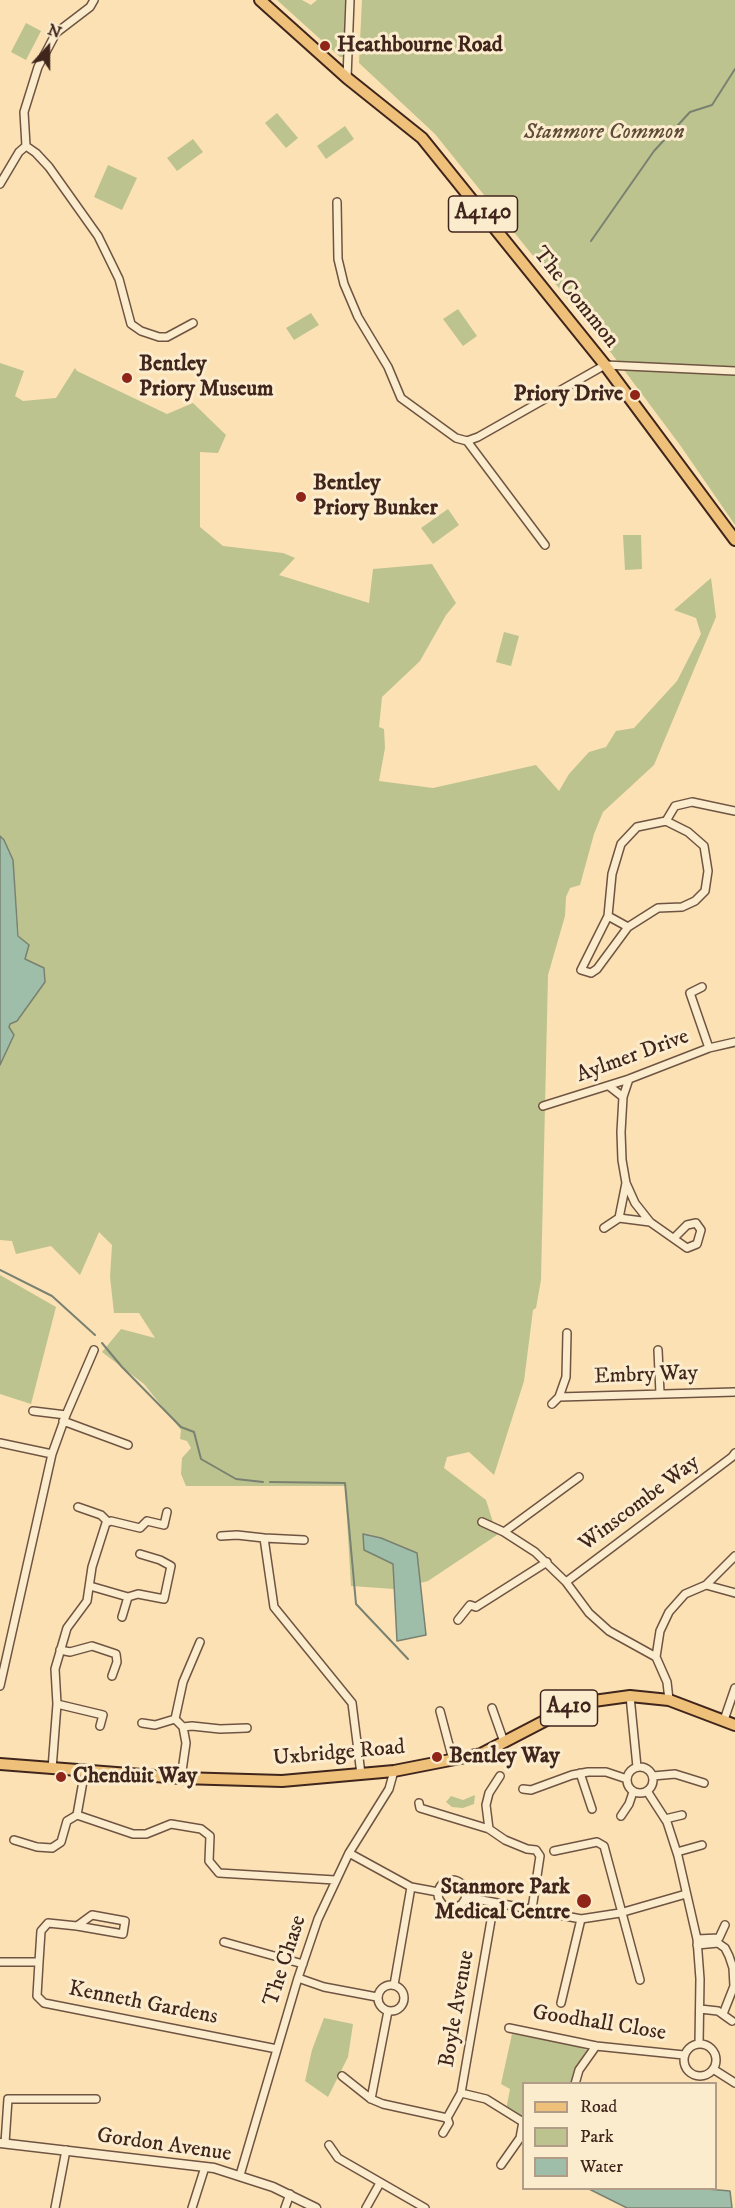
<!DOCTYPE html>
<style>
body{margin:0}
#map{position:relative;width:735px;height:2208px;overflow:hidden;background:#fbe1b4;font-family:"IM FELL DW Pica",serif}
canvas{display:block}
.legend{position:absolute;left:522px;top:2082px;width:195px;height:108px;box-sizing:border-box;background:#fcecce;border:2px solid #b19c87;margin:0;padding:8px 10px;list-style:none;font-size:18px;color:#40251c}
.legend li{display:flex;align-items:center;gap:12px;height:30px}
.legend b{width:30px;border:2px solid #b19c87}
.north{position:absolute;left:18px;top:18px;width:60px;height:60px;-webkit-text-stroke:4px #fcecce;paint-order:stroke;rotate:21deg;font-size:16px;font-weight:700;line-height:24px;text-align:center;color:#40251c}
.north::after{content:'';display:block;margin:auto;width:21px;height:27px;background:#40251c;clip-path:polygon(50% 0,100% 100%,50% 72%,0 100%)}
</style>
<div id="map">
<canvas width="735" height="2208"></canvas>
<ul class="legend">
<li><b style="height:8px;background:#eec07a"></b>Road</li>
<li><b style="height:16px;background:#bdc38e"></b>Park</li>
<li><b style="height:16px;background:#9fbea9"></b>Water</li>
</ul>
<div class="north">N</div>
</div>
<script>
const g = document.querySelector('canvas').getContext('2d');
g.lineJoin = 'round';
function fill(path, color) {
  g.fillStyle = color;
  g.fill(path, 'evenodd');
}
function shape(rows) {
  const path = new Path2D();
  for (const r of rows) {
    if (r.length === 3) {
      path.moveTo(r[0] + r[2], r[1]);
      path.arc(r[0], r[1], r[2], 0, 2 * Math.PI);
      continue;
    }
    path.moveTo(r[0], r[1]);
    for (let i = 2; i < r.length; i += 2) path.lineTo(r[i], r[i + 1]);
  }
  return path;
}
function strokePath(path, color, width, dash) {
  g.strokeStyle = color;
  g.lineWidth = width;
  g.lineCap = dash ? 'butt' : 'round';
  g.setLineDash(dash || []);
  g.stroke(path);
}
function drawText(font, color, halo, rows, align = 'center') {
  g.font = font + ' "IM FELL DW Pica",serif';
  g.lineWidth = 6;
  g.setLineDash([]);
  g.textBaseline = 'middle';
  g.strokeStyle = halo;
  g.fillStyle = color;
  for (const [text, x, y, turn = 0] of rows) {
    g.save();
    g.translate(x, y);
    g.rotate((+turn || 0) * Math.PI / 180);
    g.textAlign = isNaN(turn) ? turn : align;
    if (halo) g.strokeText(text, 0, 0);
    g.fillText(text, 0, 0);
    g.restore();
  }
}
const green = shape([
 [277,0,302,0,311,5,317,0,345,0,344,57,340,57],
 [362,0,735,0,735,525,680,445,612,354,435,134,359,63],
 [26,23,41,31,26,60,11,52],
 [277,113,298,138,286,148,265,123],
 [345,126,354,139,326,159,317,146],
 [193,139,203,152,177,171,167,158],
 [108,165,137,178,122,210,94,197],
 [458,309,477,336,463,346,443,319],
 [311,313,319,325,294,340,286,328],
 [0,363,24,371,15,396,23,401,56,398,75,368,77,371,167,414,193,403,226,435,218,453,200,452,200,527,223,546,283,553,295,558,279,575,369,603,373,569,432,564,456,603,446,615,420,661,382,697,379,727,384,729,385,748,379,781,433,788,536,765,559,791,569,774,589,752,606,747,616,731,634,728,677,681,701,634,696,618,674,610,711,578,716,617,654,765,603,812,594,834,580,885,570,888,566,897,565,916,548,975,541,1280,536,1308,533,1310,524,1381,494,1475,469,1452,447,1457,444,1468,486,1500,497,1535,428,1581,420,1583,417,1553,381,1538,363,1534,364,1550,393,1564,394,1589,351,1586,345,1486,186,1486,181,1474,182,1458,191,1448,187,1441,180,1439,181,1430,144,1384,102,1352,121,1329,155,1338,139,1313,114,1313,110,1277,112,1245,99,1232,80,1275,51,1246,16,1254,12,1241,0,1240,0,1065,14,1035,9,1026,10,1024,17,1021,28,1004,25,959,29,946,19,936,13,860,4,840,0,836],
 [448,509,459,525,433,544,421,528],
 [623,535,641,535,642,569,625,570],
 [504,632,519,636,511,666,496,662],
 [0,1275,56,1307,31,1404,0,1394],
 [475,1795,474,1804,463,1808,452,1807,446,1802,451,1796,463,1800],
 [324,2018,353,2024,348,2057,328,2097,305,2081,312,2050],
 [512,2034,575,2045,589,2051,574,2074,572,2083,524,2084,523,2122,506,2110,510,2089,501,2084]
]);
const water = shape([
 [0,836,4,840,13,860,18,936,29,945,25,959,44,968,45,982,17,1021,10,1024,9,1027,14,1035,0,1065,0,836],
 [363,1534,381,1538,417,1553,426,1635,397,1641,393,1564,364,1550,363,1534],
 [707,2189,730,2191,732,2208,627,2208,589,2189,707,2189]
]);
const stream = shape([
 [591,241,654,151,690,112,712,105,735,69],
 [0,1270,52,1296,95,1335],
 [102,1343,122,1367,181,1427,194,1432,201,1459,236,1479,263,1482],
 [270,1482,345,1483,356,1604,408,1659]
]);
const minor = shape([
 [94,0,90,7,56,33,38,67,24,112,26,146,36,153,49,167,98,236,119,279,131,324,141,331,159,337,167,337,193,323],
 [347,78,350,0],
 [0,184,19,152,26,146],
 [337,202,338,259,344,284,358,317,388,367,401,398,456,438,467,441,478,437,605,365,735,371],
 [467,441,545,545],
 [666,821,688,832,704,846,708,871,705,891,695,901,682,907,658,908,628,927,597,969,591,973,581,970,608,916,612,874,621,844,637,827,666,821,675,806,692,802,735,811],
 [608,916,628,927],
 [702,987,690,993,709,1048],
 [629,1079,623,1097,621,1132,622,1160,626,1183,635,1203,650,1222,687,1248,697,1244,701,1230,696,1223,687,1225,674,1238],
 [609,1086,623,1097],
 [543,1106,629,1079,709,1048,735,1042],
 [619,1218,650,1222],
 [604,1228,619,1218,626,1183],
 [567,1333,566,1377,559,1397,735,1392],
 [658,1350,660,1393],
 [552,1404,559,1397],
 [33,1411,66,1415],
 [63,1421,128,1445],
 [0,1443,52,1454],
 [78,1507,101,1515,108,1522],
 [482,1522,504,1532,535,1552,566,1582,589,1613,609,1631,656,1657,667,1682,669,1700],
 [504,1532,579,1477],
 [221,1536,237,1535,264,1538,274,1607,352,1703,361,1774],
 [264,1538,304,1540],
 [566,1582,732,1457,735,1453],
 [706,1585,735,1593],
 [90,1586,128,1597,138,1594,164,1599,171,1566,160,1560,140,1554],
 [122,1617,128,1597],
 [458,1620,470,1605,476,1607,547,1562],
 [60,1650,70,1652,92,1646,116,1654,117,1662,112,1676],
 [656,1657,660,1631,669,1612,685,1594,706,1585,735,1556],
 [0,1686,52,1454,66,1415,94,1350],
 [630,1696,637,1767],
 [57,1704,103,1715,100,1726],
 [492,1708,504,1742],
 [440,1711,453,1760],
 [724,1720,735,1688],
 [142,1723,155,1725,175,1719],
 [183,1727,192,1726,220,1729,247,1728],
 [640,1780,13],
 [52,1769,57,1704,55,1669,67,1628,87,1601,92,1567,106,1523,111,1521,140,1528,147,1521,164,1525,167,1512],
 [85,1770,77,1815,133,1834,146,1834,171,1824,201,1829,210,1836,209,1861,219,1873,335,1880],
 [580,1773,592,1809],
 [653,1776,675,1774,704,1783],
 [181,1778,186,1743,183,1727,175,1719,183,1682,200,1642],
 [523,1789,531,1790,572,1775,588,1772,606,1772,627,1779],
 [647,1791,667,1822,678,1856,697,1939,700,1979,699,2044],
 [419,1803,420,1808,489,1829,505,1840,527,1849,536,1850,540,1856,532,1909],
 [621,1816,629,1804,633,1792],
 [665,1819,682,1815],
 [489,1829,486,1805,489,1793,500,1776],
 [14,1840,37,1847,52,1848,61,1842,67,1821,77,1815],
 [554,1851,597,1842,604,1846,640,1980],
 [677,1852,702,1845],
 [349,1853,411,1887,438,1892],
 [452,1894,14],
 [466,1897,581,1919,620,1913,686,1894],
 [697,1939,719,1938,725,1925],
 [224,1942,303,1964],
 [697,1945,718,1943,725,1948,729,1956,733,1968,734,1986,723,2014],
 [0,1962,39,1962,41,1931,48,1923,77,1926,123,1934,125,1921,92,1915,77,1926],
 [39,1962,37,1996,44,2003,277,2049],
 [298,1978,324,1987,377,1997],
 [391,1998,13],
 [394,1985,411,1887],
 [561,2003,581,1919],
 [700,2009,718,2011,732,2021],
 [509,2028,596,2046,684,2055],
 [700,2060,16],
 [713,2069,735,2083],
 [342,2076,371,2099,383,2104,447,2118],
 [575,2084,579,2070,596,2046],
 [461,2093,486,2099,523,2122,520,2138,501,2165],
 [371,2099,388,2011],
 [443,2133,449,2123,447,2118,461,2093,494,1903],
 [5,2143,8,2099,96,2099],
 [329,2145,338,2158,425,2208],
 [240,2175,298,1978,318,1919,349,1853,389,1789,394,1771],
 [55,2208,66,2150],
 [192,2208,205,2167],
 [285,2208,290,2194],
 [366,2208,380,2183]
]);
const tertiary = shape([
 [0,2143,214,2168,273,2187,316,2208]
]);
const primary = shape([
 [260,0,347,78,422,138,605,365,735,540],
 [0,1764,181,1778,282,1781,394,1771,481,1754,579,1703,630,1696,669,1700,735,1725]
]);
const markers = [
 [325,46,6,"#8f2418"],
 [127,378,6,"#8f2418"],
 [635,395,6,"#8f2418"],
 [301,497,6,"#8f2418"],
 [437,1757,6,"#8f2418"],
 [61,1777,6,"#8f2418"],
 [584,1901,8,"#8f2418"]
];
const shields = [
 [483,214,69],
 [569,1708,57]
];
const shieldNames = [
 ["A4140",483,214],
 ["A410",569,1708]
];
const poiNames = [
 ["Heathbourne Road",337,46],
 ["Bentley",139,365],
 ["Priory Museum",139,390],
 ["Priory Drive",623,395,"right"],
 ["Bentley",313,484],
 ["Priory Bunker",313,509],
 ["Bentley Way",449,1757],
 ["Chenduit Way",73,1777],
 ["Stanmore Park",570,1888,"right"],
 ["Medical Centre",570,1913,"right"]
];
const parkNames = [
 ["Stanmore Common",604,133]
];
const streetNames = [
 ["The Common",575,298,51],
 ["Aylmer Drive",633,1057,-20],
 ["Embry Way",646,1376,-2],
 ["Winscombe Way",640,1504,-37],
 ["Uxbridge Road",339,1754,-5],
 ["The Chase",286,1961,-72],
 ["Kenneth Gardens",143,2004,11],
 ["Boyle Avenue",458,2009,-80],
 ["Goodhall Close",599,2024,9],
 ["Gordon Avenue",164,2146,8]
];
fill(green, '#bdc38e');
fill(water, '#9fbea9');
strokePath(water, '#798171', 1.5);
strokePath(stream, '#798171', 2);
strokePath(minor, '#6f5442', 10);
strokePath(tertiary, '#6f5442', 11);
strokePath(primary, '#40251c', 14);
strokePath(minor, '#fcecce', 7);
strokePath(tertiary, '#fcecce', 8);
strokePath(primary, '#eec07a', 10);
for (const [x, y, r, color] of markers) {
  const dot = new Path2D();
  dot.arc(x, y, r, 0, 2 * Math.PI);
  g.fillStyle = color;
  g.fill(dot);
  strokePath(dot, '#fcecce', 2);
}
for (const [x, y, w] of shields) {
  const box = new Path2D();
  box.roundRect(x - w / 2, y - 18, w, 36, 4.5);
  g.fillStyle = '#fcecce';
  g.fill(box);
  strokePath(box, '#40251c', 1.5);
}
drawText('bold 21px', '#40251c', null, shieldNames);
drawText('bold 22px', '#40251c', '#fcecce', poiNames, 'left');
drawText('italic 22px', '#5f4c38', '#fcecce', parkNames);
drawText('22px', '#40251c', '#fcecce', streetNames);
</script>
